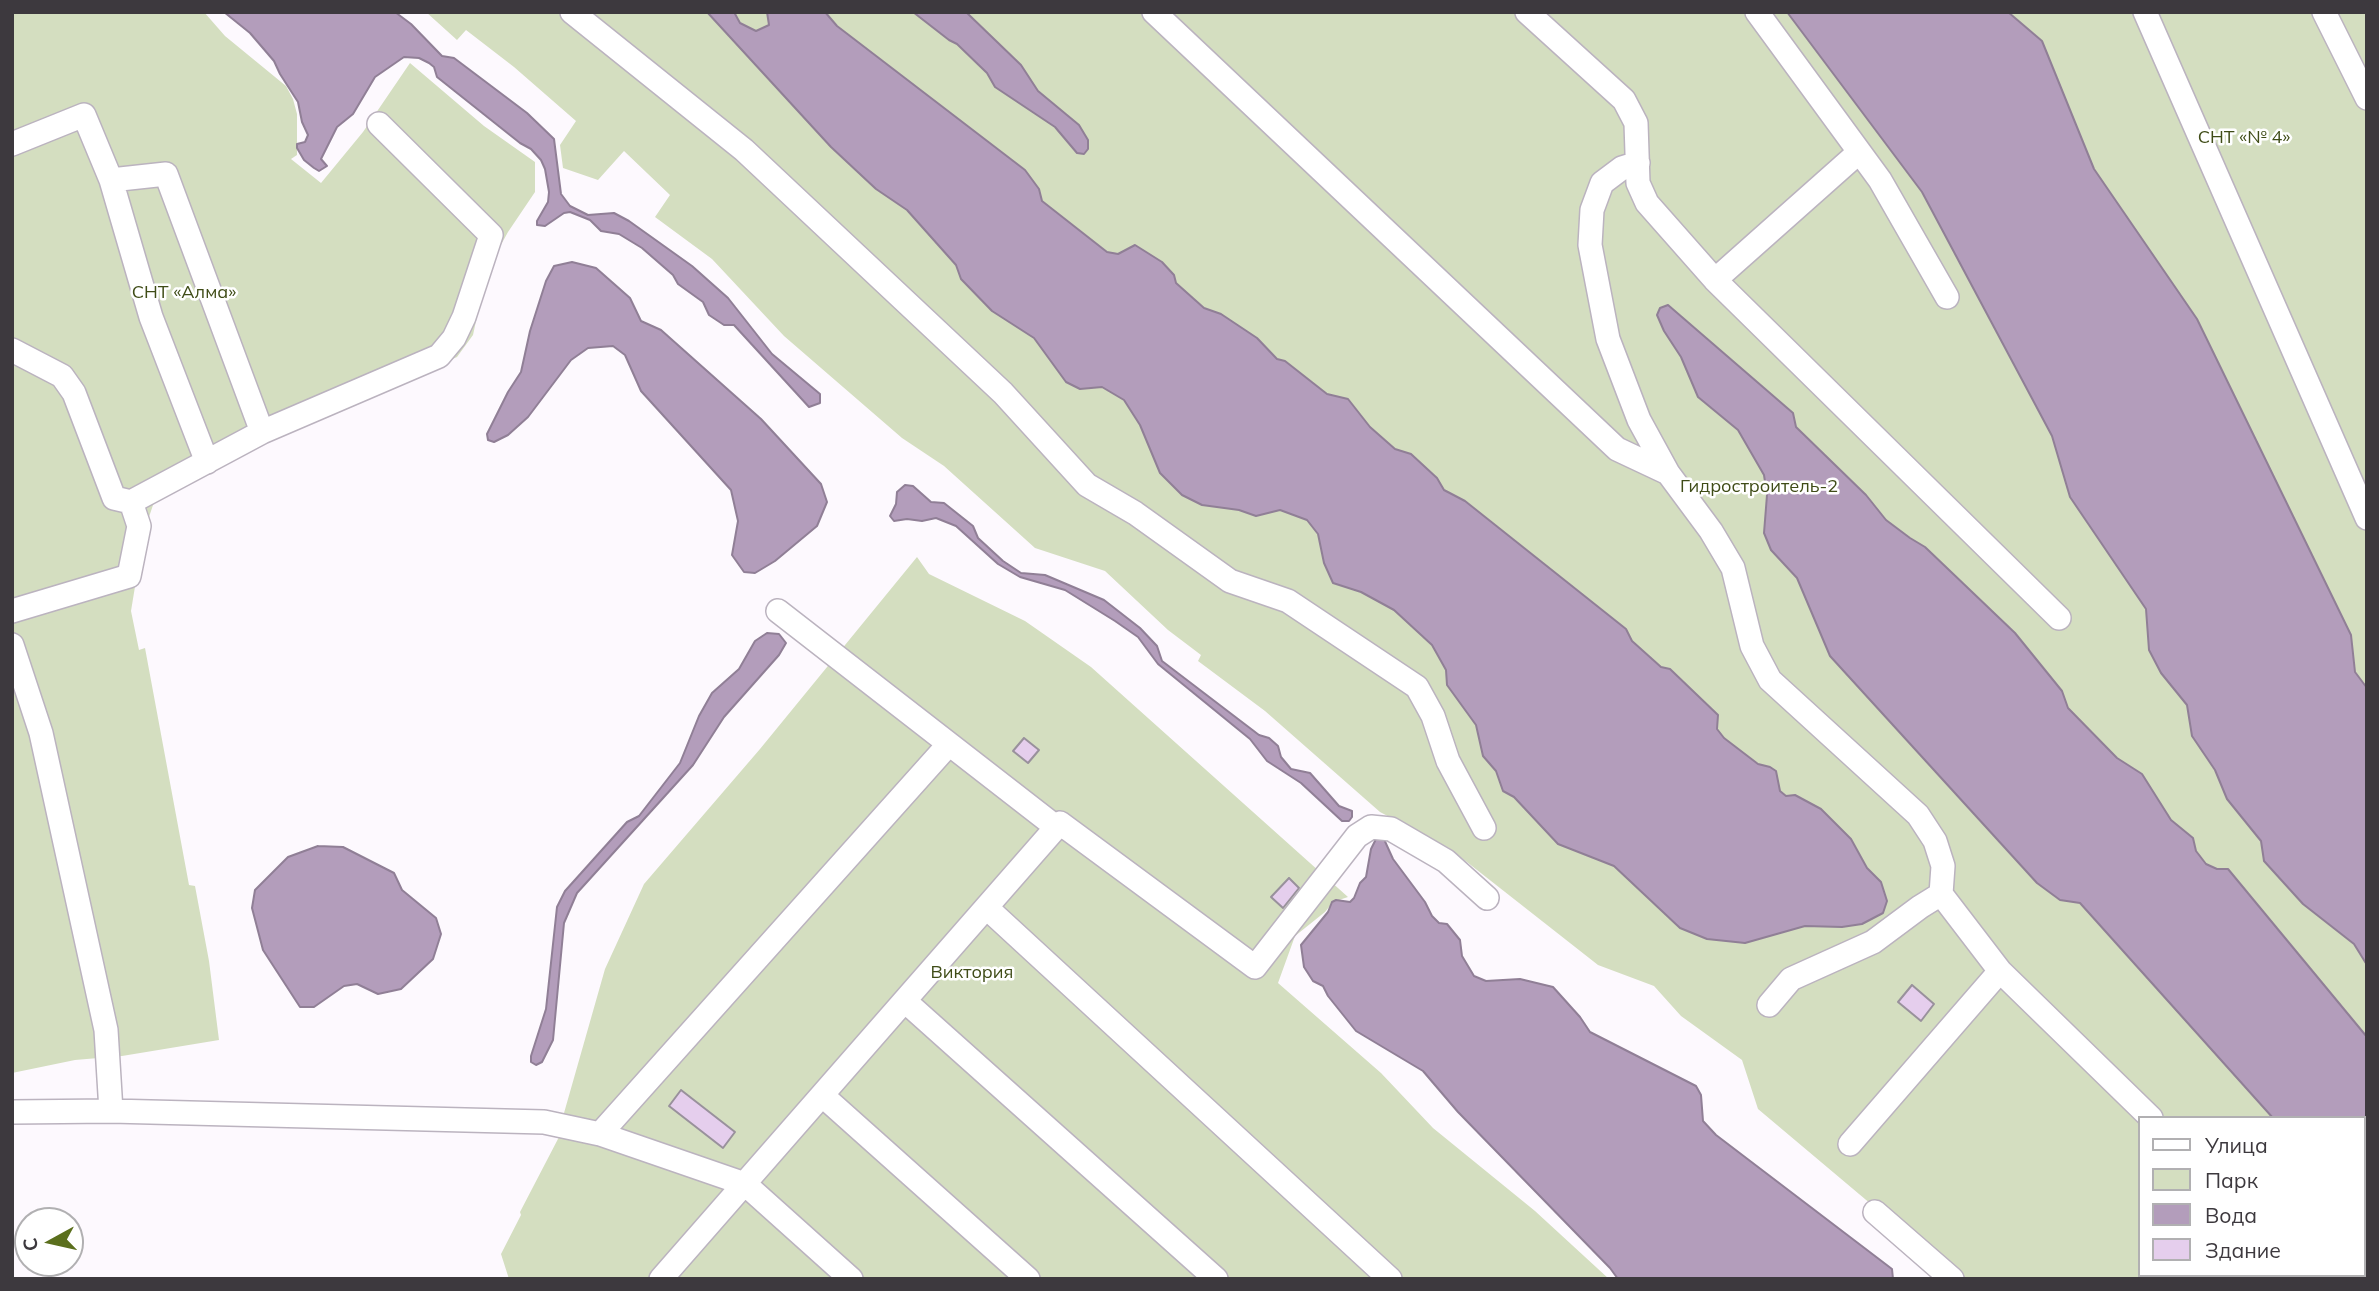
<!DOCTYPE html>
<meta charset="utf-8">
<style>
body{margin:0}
#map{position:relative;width:2379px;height:1291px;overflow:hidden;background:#fdf9fe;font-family:Mulish,sans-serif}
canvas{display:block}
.frame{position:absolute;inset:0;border:14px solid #3d393e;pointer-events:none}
.legend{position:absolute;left:2138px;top:1116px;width:228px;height:161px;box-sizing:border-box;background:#fff;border:2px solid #b1b0b2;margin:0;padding:9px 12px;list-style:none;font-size:21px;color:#3d393e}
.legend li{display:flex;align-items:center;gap:14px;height:35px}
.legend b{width:35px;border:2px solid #b1b0b2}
.north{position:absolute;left:14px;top:1207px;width:70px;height:70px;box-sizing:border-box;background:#fff;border:2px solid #b1b0b2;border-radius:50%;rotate:262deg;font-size:19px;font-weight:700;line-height:28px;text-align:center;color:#3d393e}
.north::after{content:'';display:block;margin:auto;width:24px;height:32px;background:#5b6f1d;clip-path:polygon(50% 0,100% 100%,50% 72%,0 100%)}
</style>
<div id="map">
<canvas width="2379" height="1291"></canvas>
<div class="frame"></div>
<ul class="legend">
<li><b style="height:9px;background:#fff"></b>Улица</li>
<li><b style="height:19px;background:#d4dec0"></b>Парк</li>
<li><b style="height:19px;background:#b39dbb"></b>Вода</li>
<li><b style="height:19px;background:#e5ceed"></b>Здание</li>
</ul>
<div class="north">С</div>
</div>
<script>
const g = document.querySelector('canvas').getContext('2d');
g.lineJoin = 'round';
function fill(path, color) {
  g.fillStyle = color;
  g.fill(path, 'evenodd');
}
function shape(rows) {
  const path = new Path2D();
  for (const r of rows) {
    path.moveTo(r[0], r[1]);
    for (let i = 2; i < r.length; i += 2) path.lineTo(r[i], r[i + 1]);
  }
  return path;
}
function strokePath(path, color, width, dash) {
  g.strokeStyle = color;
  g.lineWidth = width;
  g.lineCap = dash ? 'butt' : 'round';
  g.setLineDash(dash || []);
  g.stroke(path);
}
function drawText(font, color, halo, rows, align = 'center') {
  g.font = font + ' Mulish,sans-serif';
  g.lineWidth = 5;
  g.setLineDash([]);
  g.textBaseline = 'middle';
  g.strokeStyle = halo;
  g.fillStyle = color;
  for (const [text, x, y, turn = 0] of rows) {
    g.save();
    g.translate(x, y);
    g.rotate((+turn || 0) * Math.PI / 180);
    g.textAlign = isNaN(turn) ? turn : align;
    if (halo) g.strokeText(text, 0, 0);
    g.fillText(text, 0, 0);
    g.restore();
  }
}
const green = shape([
 [12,12,204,12,225,36,286,86,293,99,297,114,297,155,291,159,321,183,363,132,410,63,484,126,535,162,535,192,508,232,487,270,473,335,457,357,282,436,188,482,154,502,144,532,131,611,139,650,145,648,189,885,195,886,209,961,219,1040,122,1056,75,1060,12,1073],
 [426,12,2367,12,2367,1279,1960,1279,1758,1109,1742,1060,1681,1016,1654,986,1598,965,1449,848,1380,812,1265,711,1198,661,1201,655,1168,630,1105,571,1035,548,944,466,902,438,784,336,712,259,655,217,670,195,624,151,598,180,563,168,560,145,576,121,514,67,466,30,457,40],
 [2139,1118,2363,1118,2363,1275,2139,1275],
 [917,557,929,574,1025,621,1091,667,1348,897,1333,902,1325,912,1295,936,1278,983,1381,1073,1433,1128,1535,1211,1609,1279,509,1279,501,1254,521,1215,520,1212,559,1137,564,1113,605,969,644,884,760,749]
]);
const water = shape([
 [224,12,395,12,411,24,442,56,454,58,527,113,554,139,561,194,570,206,588,215,614,213,629,221,692,266,728,298,772,354,820,394,820,403,809,407,734,325,724,325,709,315,703,302,678,284,673,275,642,248,619,234,601,231,590,220,570,212,564,213,545,226,537,225,537,221,548,202,549,192,545,169,541,160,531,149,520,143,437,77,434,67,429,63,419,58,404,57,375,77,353,114,337,127,321,159,327,166,319,171,314,168,304,160,297,148,297,144,305,142,308,135,302,122,298,102,280,74,274,61,250,33,224,12],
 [707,12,734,12,740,23,756,31,769,25,767,12,825,12,837,26,1025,170,1039,189,1042,201,1107,252,1118,254,1135,245,1162,262,1174,275,1176,283,1204,308,1221,314,1257,338,1277,359,1285,361,1327,394,1348,399,1370,427,1395,449,1411,454,1437,478,1444,490,1465,501,1626,629,1632,641,1661,667,1670,669,1718,715,1717,729,1724,738,1758,764,1770,767,1776,771,1780,791,1786,796,1795,795,1821,809,1851,839,1867,868,1881,882,1887,901,1883,913,1862,924,1842,927,1805,926,1745,943,1707,939,1680,928,1614,866,1558,844,1514,797,1503,791,1496,771,1483,756,1476,725,1447,685,1446,670,1432,645,1394,610,1361,592,1333,583,1324,563,1318,534,1307,520,1280,510,1256,516,1239,510,1202,505,1182,495,1160,473,1140,425,1124,400,1102,387,1080,389,1066,382,1034,338,992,311,961,279,956,265,907,210,876,189,831,147,707,12],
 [913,12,966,12,1021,65,1038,91,1079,125,1088,140,1088,149,1084,154,1077,153,1055,127,995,87,987,73,957,44,949,40,913,12],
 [1787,12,2008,12,2042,41,2094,169,2197,319,2351,635,2355,672,2367,688,2367,965,2354,944,2303,904,2264,861,2261,841,2227,799,2215,770,2192,736,2187,705,2161,673,2149,650,2146,609,2070,497,2052,436,1922,192,1787,12],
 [572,262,596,268,630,298,641,321,661,330,761,419,821,484,827,502,817,526,775,561,755,573,744,572,732,555,738,521,731,490,641,391,625,355,613,346,588,348,571,360,528,417,508,435,494,442,488,440,487,434,508,392,521,372,530,331,546,281,554,266,572,262],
 [1668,305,1793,413,1796,427,1866,495,1886,520,1910,538,1925,547,2015,633,2062,691,2068,708,2117,758,2142,774,2171,820,2193,838,2196,851,2206,864,2217,869,2228,869,2367,1037,2367,1238,2363,1234,2363,1118,2273,1118,2080,903,2060,900,2037,883,1830,656,1797,578,1771,550,1764,533,1767,495,1764,475,1738,430,1698,397,1681,357,1664,331,1657,315,1660,308,1668,305],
 [905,485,913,486,931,502,944,503,973,526,978,538,1003,561,1021,573,1045,575,1104,600,1140,628,1157,646,1162,661,1259,735,1269,738,1278,746,1281,757,1291,769,1310,773,1339,806,1352,811,1352,817,1349,821,1342,821,1301,783,1267,761,1250,739,1158,664,1138,637,1115,621,1065,590,1020,577,998,564,956,526,936,518,922,521,907,519,894,521,890,516,896,504,897,492,905,485],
 [767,633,779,634,786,643,779,655,724,717,693,765,577,893,564,923,553,1040,542,1062,536,1065,531,1062,531,1056,546,1009,557,907,565,891,627,822,639,816,680,763,699,716,712,693,739,669,755,641,767,633],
 [1378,835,1383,837,1393,859,1425,902,1432,916,1439,923,1447,924,1460,940,1462,956,1474,976,1486,981,1520,979,1553,987,1580,1017,1590,1032,1696,1086,1701,1095,1703,1121,1716,1135,1892,1269,1893,1279,1618,1279,1610,1268,1458,1112,1423,1071,1356,1031,1328,996,1323,986,1313,981,1304,967,1301,945,1328,912,1332,902,1336,900,1350,902,1354,898,1360,883,1366,877,1371,849,1378,835],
 [318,846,343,847,394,873,402,890,436,918,441,934,433,959,401,989,378,994,357,984,344,986,314,1007,300,1007,263,950,252,908,255,890,288,857,318,846]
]);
const building = shape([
 [1024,738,1039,750,1028,763,1013,751,1024,738],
 [1289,878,1299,888,1283,908,1271,897,1289,878],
 [1912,985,1934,1004,1921,1021,1898,1002,1912,985],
 [681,1090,735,1132,723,1148,669,1106,681,1090]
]);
const minor = shape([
 [572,12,744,150,1003,393,1087,485,1135,513,1230,581,1288,601,1417,687,1433,716,1448,761,1484,828],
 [1154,12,1617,449,1668,473],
 [1527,12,1624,100,1636,123,1638,183,1647,203,1715,280,2059,618],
 [1757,12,1880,180,1947,297],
 [2145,12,2367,518],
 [2324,12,2367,98],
 [12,144,84,115,111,180,151,317,207,462],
 [1638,163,1622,168,1602,183,1592,210,1590,245,1608,339,1639,420,1668,473,1711,531,1733,568,1752,646,1770,680,1918,815,1935,841,1943,866,1941,894,2000,971,2151,1118],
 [111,180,166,174,262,432],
 [1715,280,1858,153],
 [12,350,62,376,74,393,114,498,131,502],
 [12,611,129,576,139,526,131,502,262,432,439,356,454,338,464,317,491,235,379,124],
 [778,611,1056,827],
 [12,645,41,733,106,1030,111,1111],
 [987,908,1390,1279],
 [906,1002,1216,1279],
 [1769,1005,1791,979,1873,942,1920,907,1941,894],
 [823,1096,1028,1279],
 [12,1112,111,1111,544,1122,600,1134,745,1184,851,1279],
 [600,1134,949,744],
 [1850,1144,2000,971],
 [1875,1212,1952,1279],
 [661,1279,1060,823,1255,967,1357,836,1371,827,1391,829,1446,861,1487,898]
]);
const parkNames = [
 ["СНТ «№ 4»",2244,138],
 ["СНТ «Алма»",184,293],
 ["Гидростроитель-2",1759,487],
 ["Виктория",972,973]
];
fill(green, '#d4dec0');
fill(water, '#b39dbb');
strokePath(water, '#907f96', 2);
fill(building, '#e5ceed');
strokePath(building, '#99919c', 2);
strokePath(minor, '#bbb3bf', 26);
strokePath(minor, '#fff', 23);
drawText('18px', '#3f4c17', '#fff', parkNames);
</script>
